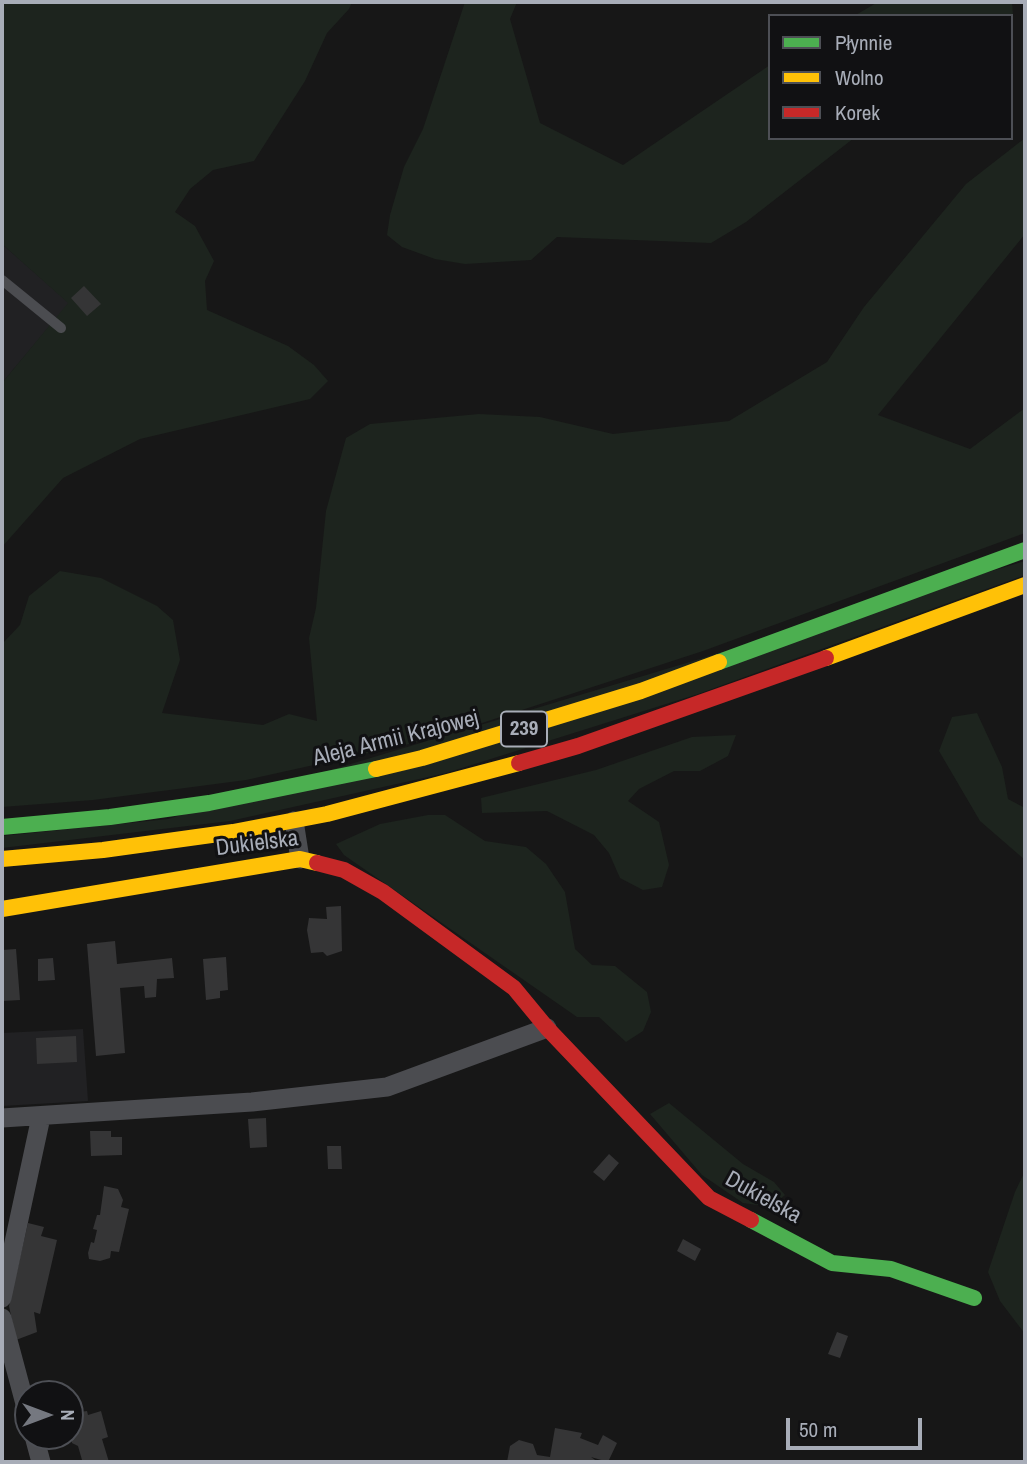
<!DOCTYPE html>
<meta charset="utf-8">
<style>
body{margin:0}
#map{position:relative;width:1027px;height:1464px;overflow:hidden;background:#171717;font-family:"Archivo Narrow",sans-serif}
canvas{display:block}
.frame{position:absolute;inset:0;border:4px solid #a8adb8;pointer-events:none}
.legend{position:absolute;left:768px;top:14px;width:245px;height:126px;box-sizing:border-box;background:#111113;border:2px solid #4d4f55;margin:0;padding:9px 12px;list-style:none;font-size:21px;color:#a8adb8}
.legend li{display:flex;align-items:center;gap:14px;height:35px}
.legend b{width:35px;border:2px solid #4d4f55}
.north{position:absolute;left:14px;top:1380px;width:70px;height:70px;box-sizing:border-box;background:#111113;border:2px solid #4d4f55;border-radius:50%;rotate:90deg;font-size:19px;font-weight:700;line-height:28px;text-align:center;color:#a8adb8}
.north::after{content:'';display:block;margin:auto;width:24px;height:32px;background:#757880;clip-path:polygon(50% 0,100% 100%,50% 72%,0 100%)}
.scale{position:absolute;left:786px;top:1418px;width:136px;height:32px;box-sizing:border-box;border:4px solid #a8adb8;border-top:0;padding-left:9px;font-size:21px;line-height:24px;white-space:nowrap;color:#a8adb8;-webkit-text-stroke:5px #111113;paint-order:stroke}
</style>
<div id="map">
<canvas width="1027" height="1464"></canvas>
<div class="frame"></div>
<ul class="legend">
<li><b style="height:9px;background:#4caf50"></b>Płynnie</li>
<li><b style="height:9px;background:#ffc107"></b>Wolno</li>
<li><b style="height:9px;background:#c62828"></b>Korek</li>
</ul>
<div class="north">N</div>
<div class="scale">50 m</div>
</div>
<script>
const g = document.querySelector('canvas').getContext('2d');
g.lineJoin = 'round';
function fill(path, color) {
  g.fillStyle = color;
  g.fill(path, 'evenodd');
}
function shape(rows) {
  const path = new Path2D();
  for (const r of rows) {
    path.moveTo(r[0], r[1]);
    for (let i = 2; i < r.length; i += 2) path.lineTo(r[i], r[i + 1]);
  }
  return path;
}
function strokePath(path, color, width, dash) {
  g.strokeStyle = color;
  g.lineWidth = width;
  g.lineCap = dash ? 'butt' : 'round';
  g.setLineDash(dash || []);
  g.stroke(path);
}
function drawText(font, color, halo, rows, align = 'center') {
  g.font = font + ' "Archivo Narrow",sans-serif';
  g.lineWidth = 6;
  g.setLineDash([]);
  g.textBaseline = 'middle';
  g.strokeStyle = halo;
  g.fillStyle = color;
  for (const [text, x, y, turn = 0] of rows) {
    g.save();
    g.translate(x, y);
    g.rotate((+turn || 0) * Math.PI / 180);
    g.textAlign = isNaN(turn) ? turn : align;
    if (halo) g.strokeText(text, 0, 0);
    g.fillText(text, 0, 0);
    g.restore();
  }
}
const built = shape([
 [2,244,69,303,2,383],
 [83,1029,88,1101,2,1106,2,1033]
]);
const green = shape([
 [2,2,352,2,349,9,327,33,305,81,254,161,213,170,190,189,175,212,195,226,214,261,205,281,207,310,288,346,314,365,328,381,310,399,140,439,63,478,2,547,2,383,68,303,2,244],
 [465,2,517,2,510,19,540,123,623,165,770,65,770,138,854,138,746,222,711,243,557,237,531,260,465,264,435,259,402,247,387,235,390,215,404,167,423,129],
 [878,2,1012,2,1013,15,854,16],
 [1025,138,1025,234,878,415,970,449,1025,408,1025,533,703,651,436,738,246,780,93,800,2,807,2,644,20,625,29,596,60,571,101,578,157,606,173,620,180,660,162,713,263,725,289,714,317,721,309,638,316,608,326,511,346,438,370,424,479,414,540,417,613,434,729,421,827,362,864,307,966,184],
 [1025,561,1025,575,698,694,446,773,230,821,2,848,2,836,168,819],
 [977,713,1002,767,1008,799,1025,808,1025,860,980,821,939,751,952,717],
 [736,735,728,756,700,771,674,771,639,789,628,801,659,822,669,865,662,887,643,890,620,878,609,853,594,835,547,811,482,813,481,798,596,770,692,737],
 [428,815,445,815,485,841,526,847,546,864,565,892,575,949,592,965,615,966,647,992,651,1012,643,1031,626,1042,599,1017,577,1017,344,855,336,844,380,824],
 [669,1103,743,1164,774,1182,785,1195,771,1207,743,1203,702,1175,650,1114],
 [1025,1171,1025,1334,1000,1301,988,1272,1015,1192]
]);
const building = shape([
 [84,286,101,304,87,316,71,298],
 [341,906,342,951,327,956,323,952,311,953,307,930,309,918,327,919,326,907],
 [115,941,117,964,172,958,174,978,157,979,156,997,145,998,144,986,120,988,125,1053,96,1056,87,944],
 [16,949,20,1000,2,1001,2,950],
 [226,957,228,990,220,991,220,998,206,1000,203,959],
 [53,958,55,980,38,981,38,959],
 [76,1036,77,1062,37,1064,36,1038],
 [266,1118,267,1147,250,1148,248,1119],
 [90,1131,111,1131,111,1137,122,1137,122,1155,91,1156],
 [327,1146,341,1146,342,1169,328,1169],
 [609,1154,619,1163,604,1181,593,1172],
 [104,1186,118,1189,123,1200,121,1207,129,1209,119,1252,111,1251,110,1258,100,1261,89,1259,88,1253,91,1242,94,1243,97,1230,93,1229,97,1215,100,1215],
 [28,1223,44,1227,41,1236,57,1240,40,1314,34,1312,37,1332,16,1340,9,1306],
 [683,1239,701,1249,695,1261,677,1251],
 [837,1332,848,1336,840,1358,828,1354],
 [87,1411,88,1415,101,1411,108,1437,102,1439,109,1462,82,1460,78,1446,72,1443,70,1427,76,1425,73,1413],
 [555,1428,582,1433,580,1438,598,1445,603,1435,617,1443,608,1462,591,1457,598,1462,507,1462,510,1446,519,1440,533,1444,537,1455,550,1457]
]);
const lane = shape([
 [2,280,61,328]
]);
const street = shape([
 [294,821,300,859],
 [2,1118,252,1102,387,1087,547,1028],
 [2,1298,41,1117],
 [2,1318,28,1415],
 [34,1436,41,1462]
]);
const fast = shape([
 [719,662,1025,550],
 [2,827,110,817,209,803,376,769],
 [751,1220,832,1263,891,1269,974,1298]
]);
const slow = shape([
 [826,658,1025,585],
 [376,769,422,758,641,691,719,662],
 [2,859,103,850,233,832,327,814,519,763],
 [2,909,300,859,317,863]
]);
const jam = shape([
 [519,763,578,746,826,658],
 [317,863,344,870,383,892,514,988,547,1028,709,1198,751,1220]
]);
const shields = [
 [524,729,46]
];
const shieldNames = [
 ["239",524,729]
];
const streetNames = [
 ["Aleja Armii Krajowej",396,739,-14],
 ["Dukielska",257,844,-7],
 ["Dukielska",763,1198,29]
];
fill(built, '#212123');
fill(green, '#1d241e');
fill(building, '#353536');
strokePath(lane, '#4b4c50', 10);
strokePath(street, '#4b4c50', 19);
strokePath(fast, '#4caf50', 16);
strokePath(slow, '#ffc107', 16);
strokePath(jam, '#c62828', 16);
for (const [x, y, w] of shields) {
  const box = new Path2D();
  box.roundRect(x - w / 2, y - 17.5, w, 35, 5);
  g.fillStyle = '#111113';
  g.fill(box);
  strokePath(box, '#a8adb8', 2);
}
drawText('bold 21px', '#a8adb8', null, shieldNames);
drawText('23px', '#a8adb8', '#111113', streetNames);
</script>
